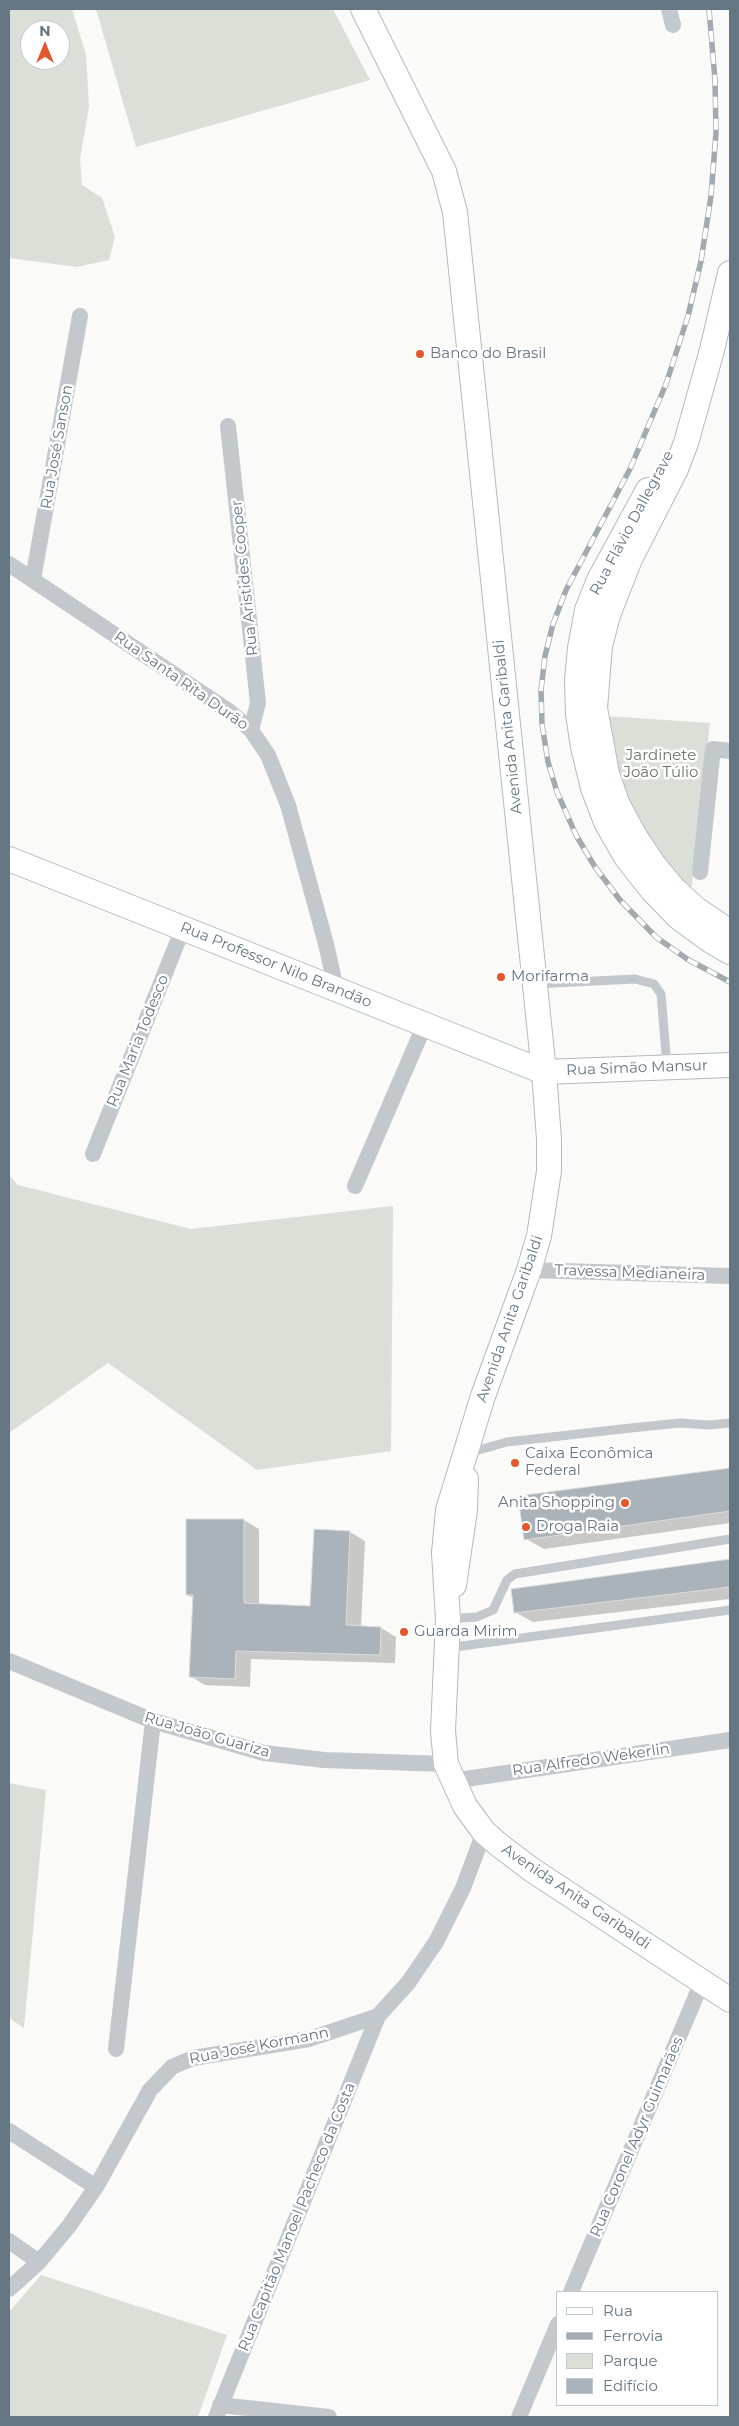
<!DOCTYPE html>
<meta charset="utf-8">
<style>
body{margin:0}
#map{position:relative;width:739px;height:2426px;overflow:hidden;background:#fafaf8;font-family:Montserrat,sans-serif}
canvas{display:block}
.frame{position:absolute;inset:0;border:10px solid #657683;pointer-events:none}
.legend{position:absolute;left:556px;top:2291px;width:162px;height:115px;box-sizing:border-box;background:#fff;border:1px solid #c1c8cd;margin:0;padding:6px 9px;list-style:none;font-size:15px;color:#657683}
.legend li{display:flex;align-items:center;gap:10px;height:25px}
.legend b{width:25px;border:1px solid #c1c8cd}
.north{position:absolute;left:20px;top:20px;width:50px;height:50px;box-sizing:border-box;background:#fff;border:1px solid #c1c8cd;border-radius:50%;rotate:0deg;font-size:14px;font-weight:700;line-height:20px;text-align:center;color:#657683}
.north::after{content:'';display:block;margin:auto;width:18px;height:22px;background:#e4572e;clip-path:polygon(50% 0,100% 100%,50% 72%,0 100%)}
</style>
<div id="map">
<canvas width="739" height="2426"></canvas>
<div class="frame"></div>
<ul class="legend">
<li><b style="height:6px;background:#fff"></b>Rua</li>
<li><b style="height:6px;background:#a2aab0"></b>Ferrovia</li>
<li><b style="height:14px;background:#dadfd7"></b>Parque</li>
<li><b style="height:14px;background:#aab3b9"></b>Edifício</li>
</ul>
<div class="north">N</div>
</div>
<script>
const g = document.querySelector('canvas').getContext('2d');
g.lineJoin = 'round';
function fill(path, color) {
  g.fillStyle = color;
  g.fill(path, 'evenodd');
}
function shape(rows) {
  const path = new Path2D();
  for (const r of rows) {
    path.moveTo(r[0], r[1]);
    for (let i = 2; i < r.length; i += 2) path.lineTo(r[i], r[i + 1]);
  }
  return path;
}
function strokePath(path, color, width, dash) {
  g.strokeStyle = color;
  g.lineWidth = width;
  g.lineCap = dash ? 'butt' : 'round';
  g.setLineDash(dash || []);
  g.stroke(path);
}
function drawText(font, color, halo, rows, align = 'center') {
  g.font = font + ' Montserrat,sans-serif';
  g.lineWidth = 5;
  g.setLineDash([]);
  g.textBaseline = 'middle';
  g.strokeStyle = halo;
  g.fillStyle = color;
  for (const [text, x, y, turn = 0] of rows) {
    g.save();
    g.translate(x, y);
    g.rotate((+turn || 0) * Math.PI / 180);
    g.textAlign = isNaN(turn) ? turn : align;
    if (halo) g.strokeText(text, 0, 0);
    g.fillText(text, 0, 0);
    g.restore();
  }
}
const green = shape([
 [9,9,72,9,86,55,89,107,80,159,82,185,102,198,115,237,109,260,77,267,9,258],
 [30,30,60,30,60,60,30,60],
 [96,9,333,9,370,80,136,147],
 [605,716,710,723,691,892,649,839,620,783],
 [9,1175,18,1185,191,1229,393,1206,391,1451,257,1470,108,1363,9,1433],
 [9,1783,46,1790,24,2028,9,2018],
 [41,2275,227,2335,198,2417,9,2417,9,2312]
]);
const shadow = shape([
 [730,1469,730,1523,544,1549,526,1539,520,1497],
 [244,1520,259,1529,259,1605,311,1608,350,1532,365,1541,361,1627,381,1628,396,1637,395,1663,251,1659,250,1687,205,1685,190,1676,194,1598,187,1595],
 [730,1561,730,1599,533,1622,515,1612,512,1590]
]);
const building = shape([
 [730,1468,730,1511,524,1540,518,1496,730,1468],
 [186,1519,244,1519,244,1603,310,1606,314,1529,350,1531,346,1625,381,1627,380,1655,236,1651,235,1679,189,1677,193,1595,186,1595,186,1519],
 [730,1559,730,1587,514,1613,511,1589,730,1559]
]);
const service = shape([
 [535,984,635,979,654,984,661,994,667,1066],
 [468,1453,507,1442,631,1428,680,1423,709,1425,730,1423],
 [448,1619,477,1617,493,1610,507,1580,515,1574,730,1539],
 [447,1648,730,1610]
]);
const minor = shape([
 [669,9,673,25],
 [228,426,258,703,251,730],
 [9,564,230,712,251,730,268,755,288,805,326,944,336,989],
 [33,579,80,316],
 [700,872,713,749,730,751],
 [93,1154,183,928],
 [355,1186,425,1024],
 [529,1270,730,1276],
 [9,1661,153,1721,264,1753,324,1760,446,1764],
 [452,1781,730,1740],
 [116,2049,153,1721],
 [9,2131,96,2187],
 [9,2241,39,2262],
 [9,2289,39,2262,69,2226,96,2187,150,2090,172,2067,193,2058,309,2039,378,2016,408,1983,436,1942,463,1888,484,1832],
 [571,2292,702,1982],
 [220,2405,329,2417],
 [216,2417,378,2016],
 [519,2417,558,2324]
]);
const secondary = shape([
 [363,9,444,171,455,212,544,1072,549,1139,549,1171,539,1236,529,1270,483,1396,448,1510,444,1553,448,1619,443,1731,446,1764,465,1806,484,1832,499,1845,532,1870,730,2000],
 [730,273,712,350,686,443,676,469,630,559,608,615,600,646,595,708,607,774,618,805,634,835,654,865,674,889,696,909,730,932],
 [648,490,599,580,587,610,580,648,577,680,578,714,583,747,593,788,606,822,626,857,652,890,678,917,711,941,730,952],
 [9,859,544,1072,730,1065],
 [454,1585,465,1510,466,1479]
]);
const rail = shape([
 [709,9,715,80,716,133,711,196,701,261,688,316,666,384,630,469,566,590,553,624,545,656,541,690,542,724,548,762,557,792,576,835,595,867,620,900,656,937,687,959,730,982]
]);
const markers = [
 [420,354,5,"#e4572e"],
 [501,977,5,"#e4572e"],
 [515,1463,5,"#e4572e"],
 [625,1503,5,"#e4572e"],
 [526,1527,5,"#e4572e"],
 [404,1632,5,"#e4572e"]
];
const poiNames = [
 ["Banco do Brasil",430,354],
 ["Morifarma",511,977],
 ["Caixa Econômica",525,1454],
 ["Federal",525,1471],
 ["Anita Shopping",615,1503,"right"],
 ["Droga Raia",536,1527],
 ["Guarda Mirim",414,1632]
];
const streetNames = [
 ["Rua José Sanson",57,447,-80],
 ["Rua Flávio Dallegrave",632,523,-62],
 ["Rua Aristides Cooper",245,578,-96],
 ["Rua Santa Rita Durão",181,681,35],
 ["Avenida Anita Garibaldi",508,727,-96],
 ["Rua Professor Nilo Brandão",276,965,22],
 ["Rua Maria Todesco",138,1041,-68],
 ["Rua Simão Mansur",637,1068,-2],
 ["Travessa Medianeira",630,1273,2],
 ["Avenida Anita Garibaldi",510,1319,-71],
 ["Rua João Guariza",207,1735,16],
 ["Rua Alfredo Wekerlin",591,1760,-8],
 ["Avenida Anita Garibaldi",576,1897,34],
 ["Rua José Kormann",259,2046,-11],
 ["Rua Coronel Adyr Guimarães",637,2137,-67],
 ["Rua Capitão Manoel Pacheco da Costa",297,2217,-68]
];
const parkNames = [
 ["Jardinete",661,756],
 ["João Túlio",661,773]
];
fill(green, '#dadfd7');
fill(shadow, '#0003');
fill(building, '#aab3b9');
strokePath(building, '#dcdcda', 1);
strokePath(secondary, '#b3babf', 26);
strokePath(service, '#c3c8cc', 9);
strokePath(minor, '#c3c8cc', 16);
strokePath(secondary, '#fff', 24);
strokePath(rail, '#a2aab0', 5.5);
strokePath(rail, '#fff', 4, [11]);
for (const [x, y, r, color] of markers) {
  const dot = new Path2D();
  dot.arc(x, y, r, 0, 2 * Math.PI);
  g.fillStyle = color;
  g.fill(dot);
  strokePath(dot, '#fff', 2);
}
drawText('15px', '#657683', '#fff', poiNames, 'left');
drawText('15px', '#657683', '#fff', streetNames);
drawText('15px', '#687a64', '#fff', parkNames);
</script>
